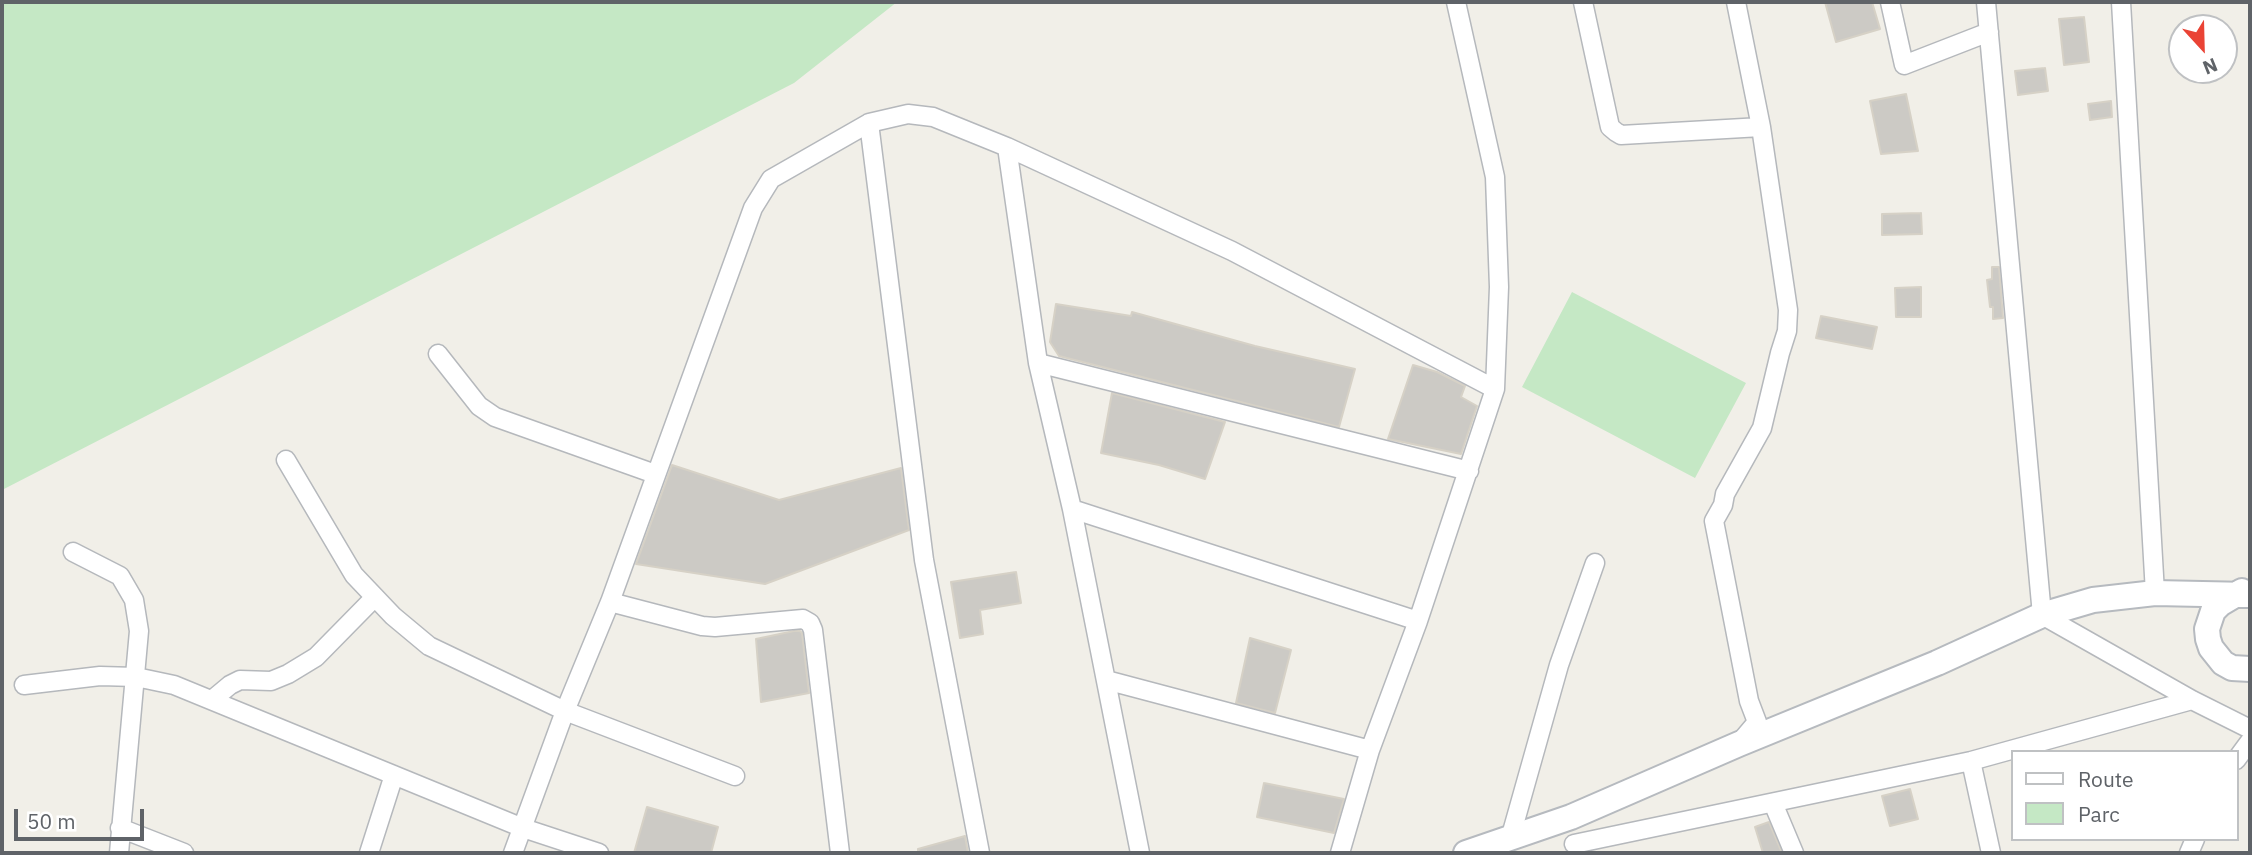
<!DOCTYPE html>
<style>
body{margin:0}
#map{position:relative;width:2252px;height:855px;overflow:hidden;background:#f1efe8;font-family:"IBM Plex Sans",sans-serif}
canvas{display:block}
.frame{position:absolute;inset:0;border:4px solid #5f6368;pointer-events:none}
.legend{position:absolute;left:2011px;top:750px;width:228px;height:91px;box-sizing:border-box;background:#fff;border:2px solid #bfc1c3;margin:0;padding:9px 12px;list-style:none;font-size:21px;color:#5f6368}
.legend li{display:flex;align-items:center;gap:14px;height:35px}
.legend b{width:35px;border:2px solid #bfc1c3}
.north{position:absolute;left:2168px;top:14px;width:70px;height:70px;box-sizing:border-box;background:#fff;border:2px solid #bfc1c3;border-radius:50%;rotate:158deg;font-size:19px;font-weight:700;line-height:28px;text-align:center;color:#5f6368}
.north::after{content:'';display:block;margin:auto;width:24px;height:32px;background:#ea4335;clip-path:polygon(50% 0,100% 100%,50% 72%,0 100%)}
.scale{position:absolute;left:14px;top:809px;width:130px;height:32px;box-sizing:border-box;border:4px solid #5f6368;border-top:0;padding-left:9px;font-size:21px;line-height:24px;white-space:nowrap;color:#5f6368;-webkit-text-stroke:5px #fff;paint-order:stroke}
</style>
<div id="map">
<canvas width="2252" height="855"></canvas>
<div class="frame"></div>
<ul class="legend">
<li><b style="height:9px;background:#fff"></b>Route</li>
<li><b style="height:19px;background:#c5e8c5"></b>Parc</li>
</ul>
<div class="north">N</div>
<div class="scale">50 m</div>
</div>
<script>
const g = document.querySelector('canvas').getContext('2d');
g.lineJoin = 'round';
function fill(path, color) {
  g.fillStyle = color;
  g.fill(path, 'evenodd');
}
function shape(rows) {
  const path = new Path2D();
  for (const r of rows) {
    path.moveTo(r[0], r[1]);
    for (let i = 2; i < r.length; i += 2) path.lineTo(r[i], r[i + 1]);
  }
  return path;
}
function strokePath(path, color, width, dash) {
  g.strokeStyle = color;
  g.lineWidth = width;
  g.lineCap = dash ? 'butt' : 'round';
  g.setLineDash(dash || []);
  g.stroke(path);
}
const green = shape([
 [2,2,897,2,794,83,2,490],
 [1572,292,1746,383,1695,478,1522,387]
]);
const building = shape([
 [1825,2,1872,2,1880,29,1836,42,1825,2],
 [2084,17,2089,62,2064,65,2059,19,2084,17],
 [2045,68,2048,91,2018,95,2015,71,2045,68],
 [1906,94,1918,151,1881,154,1870,101,1906,94],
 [2111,101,2112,117,2090,120,2088,104,2111,101],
 [1921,213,1922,234,1882,235,1882,214,1921,213],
 [1992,267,1999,267,2003,318,1993,319,1993,307,1990,307,1987,280,1992,279,1992,267],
 [1921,287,1921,317,1896,317,1895,288,1921,287],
 [1056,304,1131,316,1132,312,1255,346,1355,369,1339,427,1059,356,1050,342,1056,304],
 [1821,316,1877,327,1872,349,1816,338,1821,316],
 [1413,365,1437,372,1465,386,1461,397,1477,406,1461,454,1388,439,1413,365],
 [1112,393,1225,422,1205,479,1159,465,1101,453,1112,393],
 [672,465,779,500,901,468,909,530,765,584,636,564,672,465],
 [1016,572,1021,603,980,610,983,634,960,638,951,582,1016,572],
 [794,631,800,631,802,633,809,693,761,702,756,639,794,631],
 [1250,638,1291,650,1275,713,1236,703,1250,638],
 [1264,783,1344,799,1334,833,1257,817,1264,783],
 [1910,789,1918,819,1890,826,1882,796,1910,789],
 [647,807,718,827,711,853,634,853,647,807],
 [1769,822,1782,853,1763,853,1755,827,1769,822],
 [965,836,968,853,918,853,918,849,965,836]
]);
const street = shape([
 [1583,2,1610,127,1616,132,1621,135,1761,127],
 [1736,2,1761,127,1788,310,1787,331,1780,353,1762,428,1725,494,1723,505,1714,521,1749,701,1757,722,1741,741],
 [1890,2,1904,65,1989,32],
 [1986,2,2042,615,2192,700,2250,729],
 [2121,2,2155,593],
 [869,123,924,560,980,853],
 [1007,147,1038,363,1072,509,1140,853],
 [438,354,479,406,495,417,655,474],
 [1038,363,1469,471],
 [286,460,354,575,393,616,429,646,565,711,735,776],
 [1072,509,1418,621],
 [73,552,120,576,134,600,139,631,119,853],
 [610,602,702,626,715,627,803,619,810,623,813,630,840,853],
 [1106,680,1370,750],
 [24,685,100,676,136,677,174,685,523,828,599,853],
 [212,700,230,685,240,680,271,681,288,674,316,657,375,597],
 [2236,760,2250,741],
 [1971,761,1991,853],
 [1773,803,1794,853],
 [120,828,184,853],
 [1510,839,1559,665,1595,563],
 [1574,844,1971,761,2192,700],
 [369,853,394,775],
 [513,853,565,711,610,602,753,208,771,179,869,123,908,114,933,117,1007,147,1232,251,1495,389],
 [1340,853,1370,750,1418,621,1495,389,1499,287,1495,177,1456,2],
 [2189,853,2195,839]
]);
const secondary = shape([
 [2242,591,2220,604,2213,611,2207,629,2208,639,2211,648,2223,663,2232,668,2250,669],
 [1466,853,1571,817,1739,744,1937,663,2042,615,2093,600,2155,593,2250,595]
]);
fill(green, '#c5e8c5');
fill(building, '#cccac5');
strokePath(building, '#d6d1c6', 2);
strokePath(street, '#b5b8bc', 21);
strokePath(secondary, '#b6babf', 28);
strokePath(street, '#fff', 18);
strokePath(secondary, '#fff', 24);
</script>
